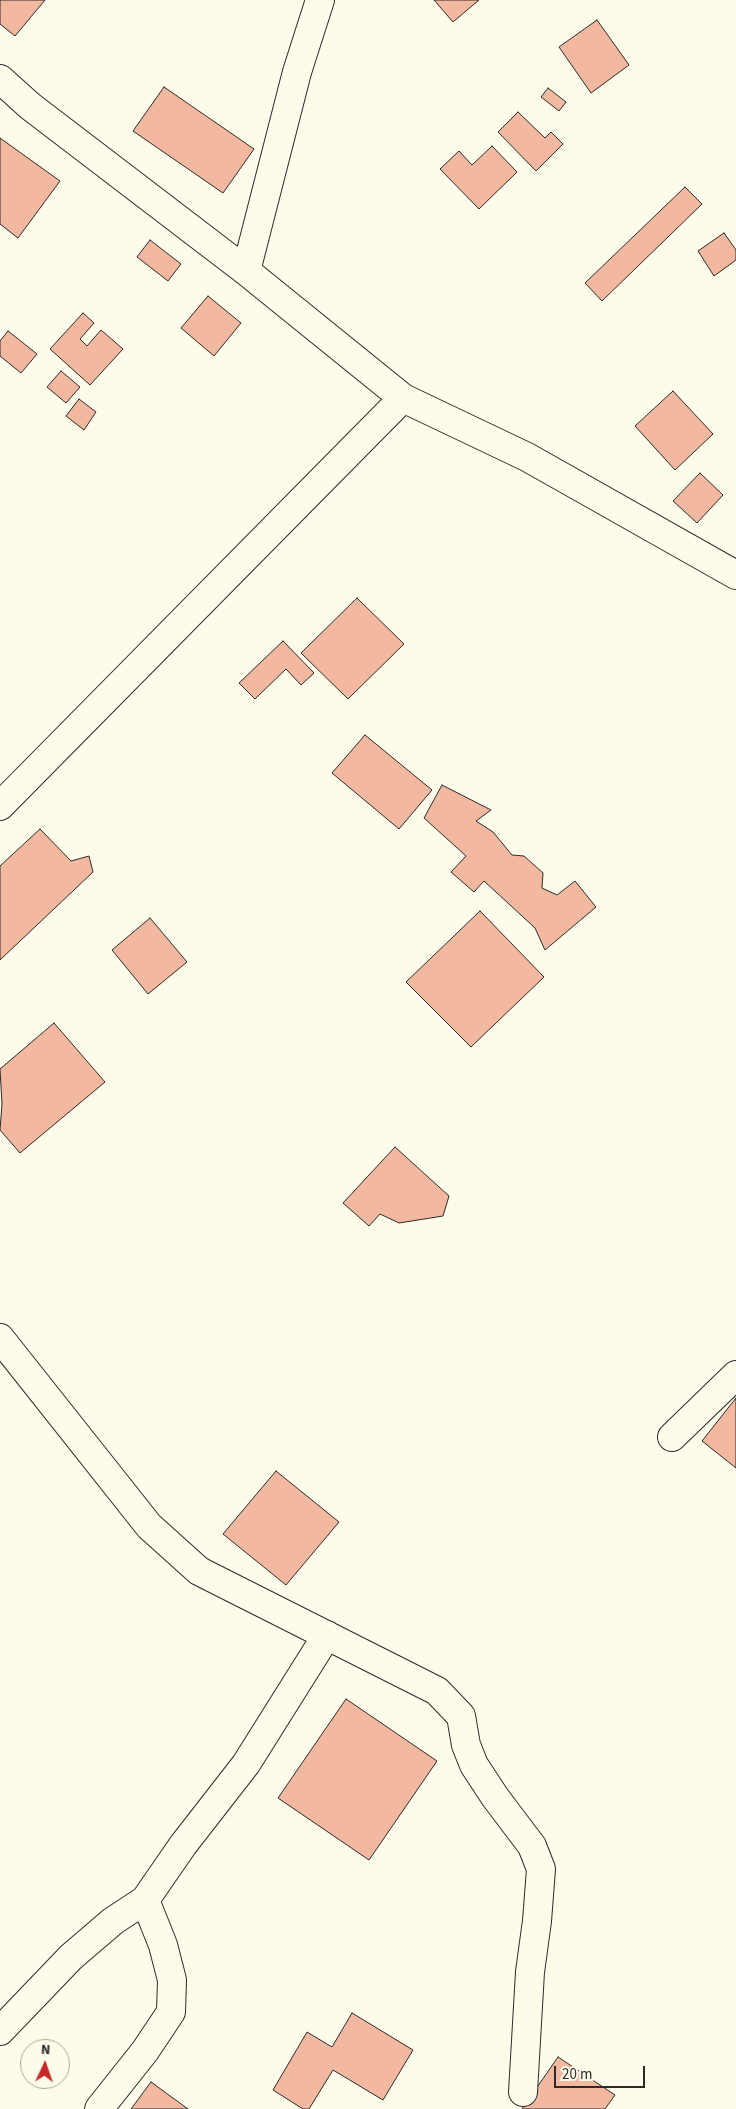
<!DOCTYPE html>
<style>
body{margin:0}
#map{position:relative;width:736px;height:2109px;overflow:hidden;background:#fdfbea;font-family:"Source Sans 3",sans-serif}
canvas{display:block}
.north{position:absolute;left:20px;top:2039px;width:50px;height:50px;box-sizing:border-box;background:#fdfbea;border:1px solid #a9a89e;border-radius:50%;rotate:3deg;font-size:14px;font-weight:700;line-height:20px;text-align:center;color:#2b2b2b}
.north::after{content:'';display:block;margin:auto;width:18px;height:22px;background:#c62828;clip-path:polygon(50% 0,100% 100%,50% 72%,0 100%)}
.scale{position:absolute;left:554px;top:2066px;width:91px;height:22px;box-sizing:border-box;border:2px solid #2b2b2b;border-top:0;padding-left:6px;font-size:15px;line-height:18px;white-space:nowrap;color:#2b2b2b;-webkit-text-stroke:4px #fdfbea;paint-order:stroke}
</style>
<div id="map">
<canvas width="736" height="2109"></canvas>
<div class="north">N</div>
<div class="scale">20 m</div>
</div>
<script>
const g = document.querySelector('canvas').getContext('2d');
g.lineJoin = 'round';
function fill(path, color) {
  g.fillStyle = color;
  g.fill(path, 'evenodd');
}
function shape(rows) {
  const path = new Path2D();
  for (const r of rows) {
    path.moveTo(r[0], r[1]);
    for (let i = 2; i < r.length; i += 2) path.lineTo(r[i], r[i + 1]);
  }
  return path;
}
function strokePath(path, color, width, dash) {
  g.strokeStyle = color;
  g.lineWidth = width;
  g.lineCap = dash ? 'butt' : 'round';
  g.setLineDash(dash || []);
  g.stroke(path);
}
const building = shape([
 [0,0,45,0,15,36,0,24,0,0],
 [434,0,479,0,453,22,434,0],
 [597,20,629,65,591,93,559,47,597,20],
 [164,87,254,149,223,193,133,131,164,87],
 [548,88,566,102,559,111,541,97,548,88],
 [518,112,545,138,551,132,563,144,536,171,498,132,518,112],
 [0,138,60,181,18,238,0,224,0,138],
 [492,146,517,172,479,209,440,169,459,151,472,165,492,146],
 [685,187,702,204,602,301,585,283,685,187],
 [724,233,736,250,736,260,714,276,698,251,724,233],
 [150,240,181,264,168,281,137,257,150,240],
 [208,296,241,323,214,356,181,328,208,296],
 [83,313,94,323,80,339,87,346,101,330,123,349,90,385,50,349,83,313],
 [8,331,37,354,21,373,0,356,0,341,8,331],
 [61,371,80,387,66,403,47,387,61,371],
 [673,391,713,434,675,470,635,426,673,391],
 [79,399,96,412,84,430,66,416,79,399],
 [700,473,723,495,697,523,673,501,700,473],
 [357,598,404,644,348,699,301,653,357,598],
 [283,641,314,673,301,685,286,669,255,699,239,683,283,641],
 [365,735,432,790,399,829,332,773,365,735],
 [442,785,491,810,476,821,493,832,512,855,524,856,543,873,542,888,557,895,575,881,596,907,545,950,535,928,484,881,474,892,451,872,466,856,424,818,442,785],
 [40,829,71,861,89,856,93,872,0,960,0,866,40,829],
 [480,911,544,977,471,1047,406,982,480,911],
 [150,918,187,962,148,994,112,950,150,918],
 [54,1023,105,1082,20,1153,0,1130,2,1104,0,1069,54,1023],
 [395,1147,449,1196,443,1216,399,1223,380,1214,369,1226,343,1203,395,1147],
 [736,1398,736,1468,702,1441,736,1398],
 [276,1471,339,1522,286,1585,223,1534,276,1471],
 [346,1699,437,1761,369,1860,278,1798,346,1699],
 [352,2013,413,2050,383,2100,333,2070,309,2109,303,2109,273,2090,307,2032,332,2047,352,2013],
 [558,2057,615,2095,605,2109,522,2109,558,2057],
 [151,2082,188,2109,131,2109,151,2082]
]);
const minor = shape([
 [0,79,30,106,246,271,403,398,527,457,736,575],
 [246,271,297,72,320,0],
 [0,806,403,398],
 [0,1338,149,1526,199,1571,437,1691,461,1716,466,1745,474,1765,495,1797,532,1846,541,1869,537,1921,530,1972,523,2092],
 [672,1437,736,1375],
 [0,2031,71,1957,113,1921,145,1900,183,1845,246,1764,327,1635],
 [99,2109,145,2051,171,2012,172,1980,163,1945,145,1900]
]);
fill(building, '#f2b8a0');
strokePath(building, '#2b2b2b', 1);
strokePath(minor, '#2b2b2b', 30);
strokePath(minor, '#fdfbea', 28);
</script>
